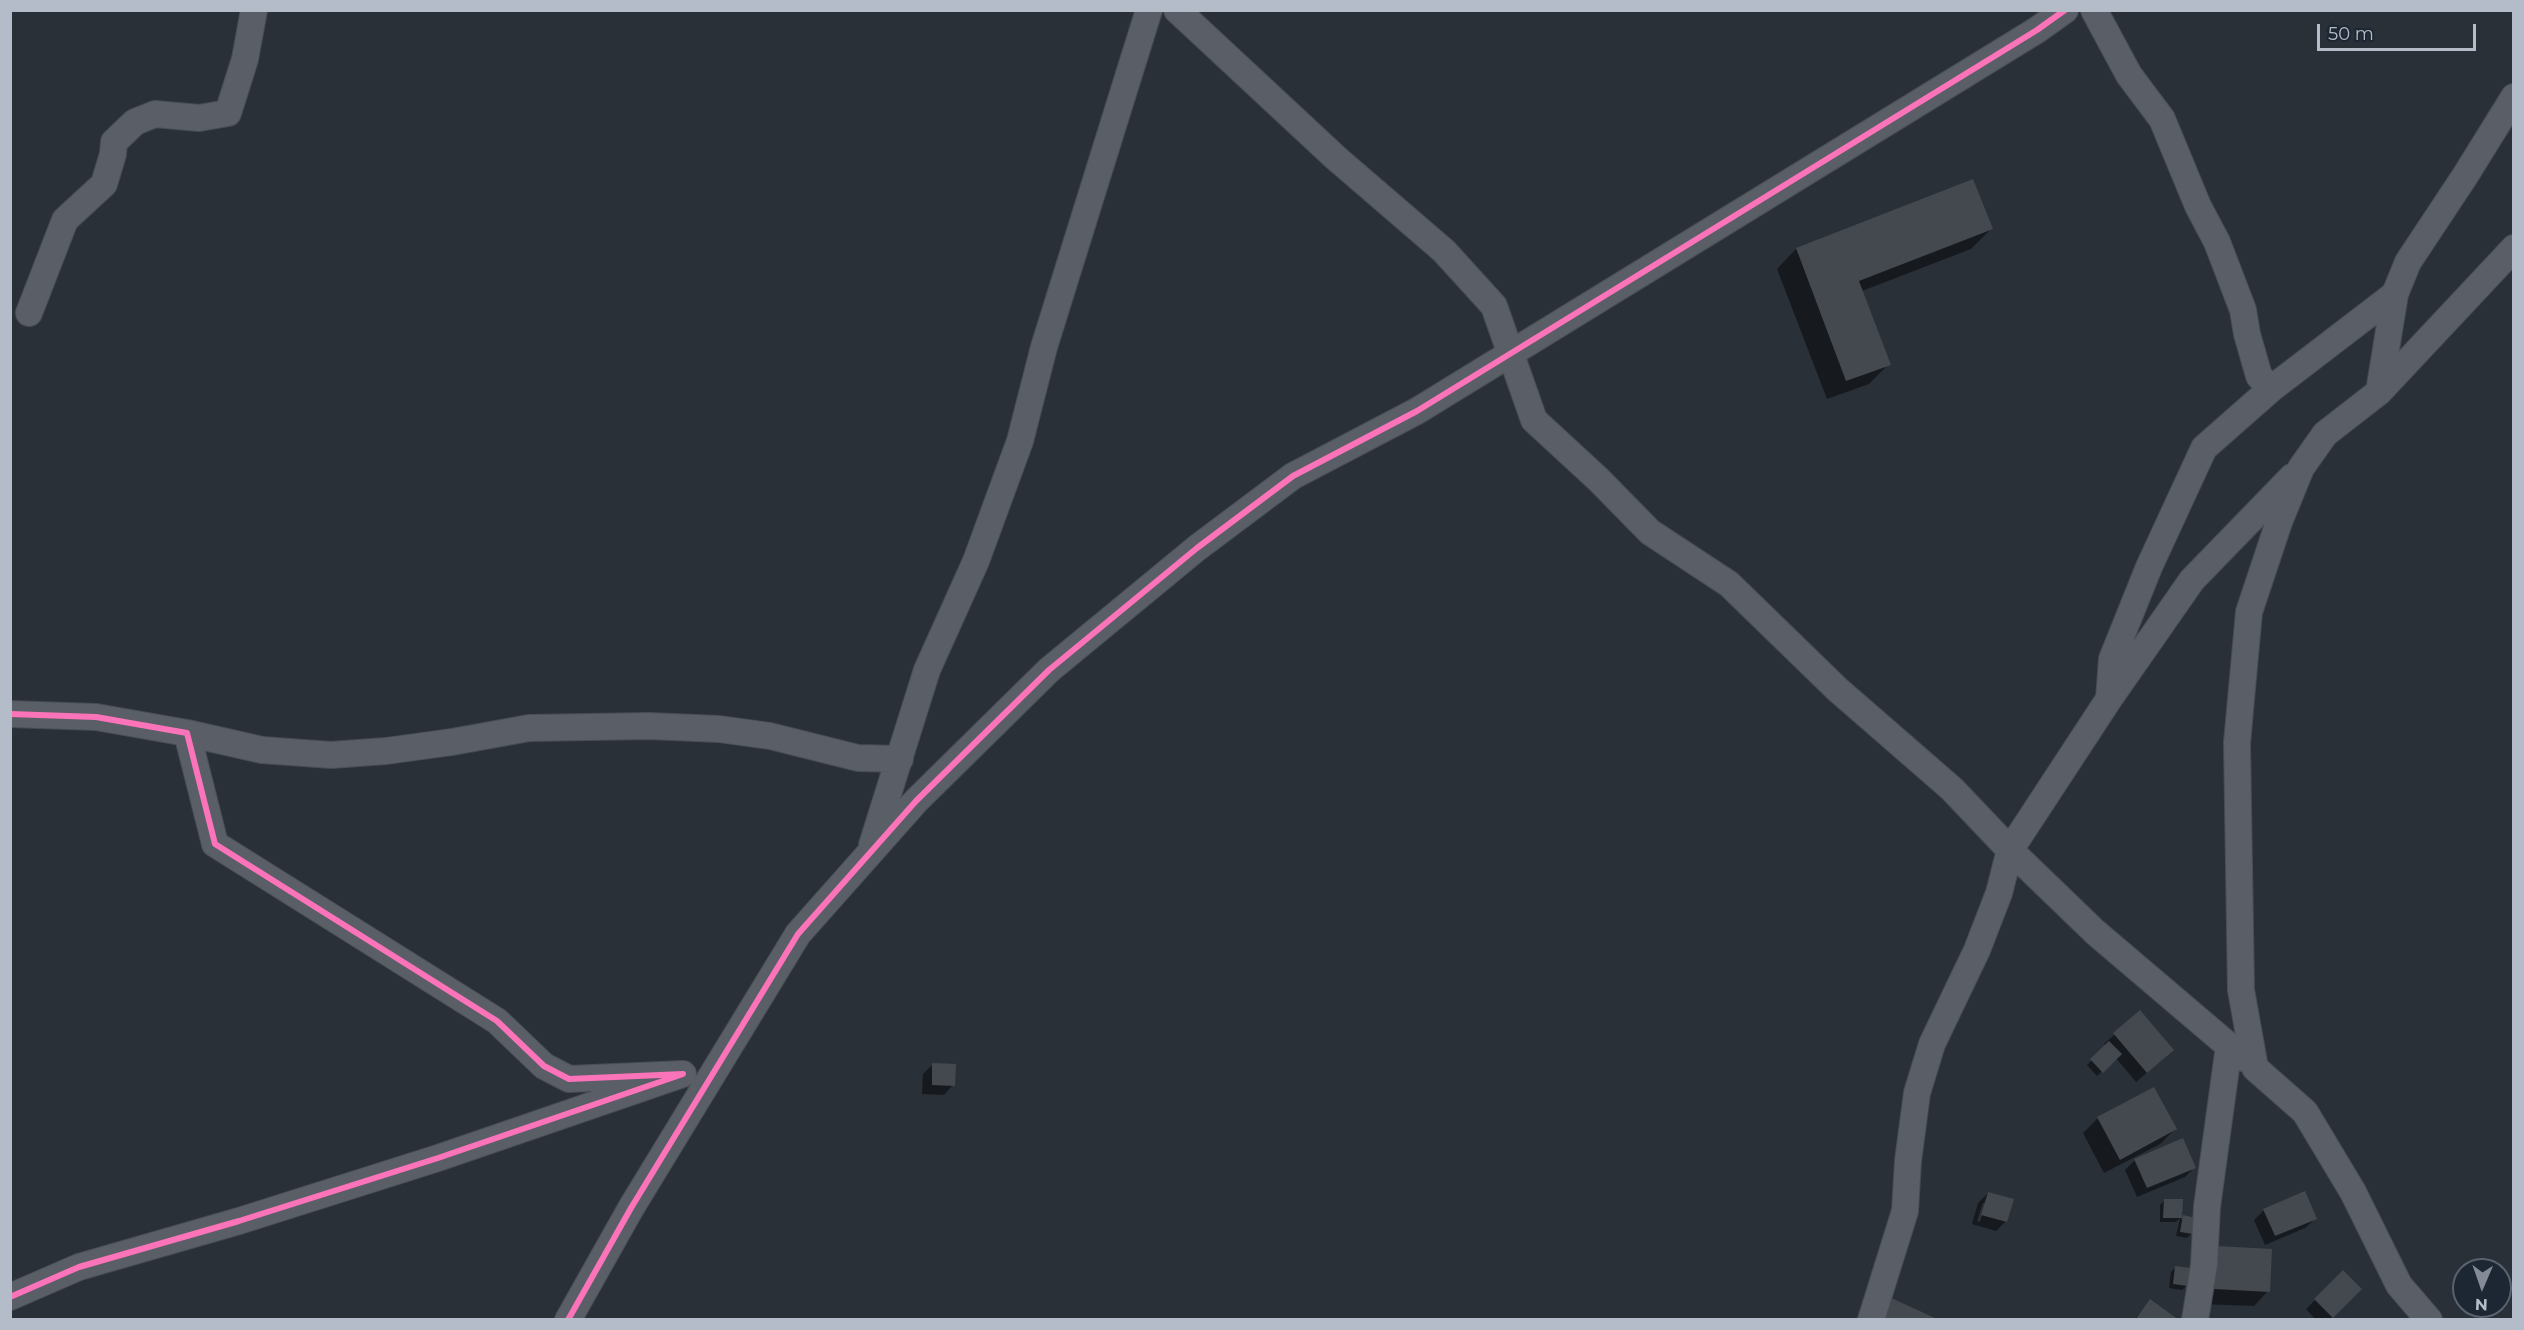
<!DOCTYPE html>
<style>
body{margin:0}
#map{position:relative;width:2524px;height:1330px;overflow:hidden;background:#2a3038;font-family:Montserrat,sans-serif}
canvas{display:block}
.frame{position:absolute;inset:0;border:12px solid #b4bcc9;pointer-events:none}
.north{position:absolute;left:2452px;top:1258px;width:60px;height:60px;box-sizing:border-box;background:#1d2633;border:2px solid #59626f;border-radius:50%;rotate:182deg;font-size:16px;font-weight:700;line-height:24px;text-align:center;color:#b4bcc9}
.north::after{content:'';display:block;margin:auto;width:21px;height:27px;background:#848b96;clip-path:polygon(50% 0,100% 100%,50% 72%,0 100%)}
.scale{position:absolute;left:2317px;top:24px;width:159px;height:27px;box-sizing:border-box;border:3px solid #b4bcc9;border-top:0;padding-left:8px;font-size:18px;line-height:21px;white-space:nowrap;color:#b4bcc9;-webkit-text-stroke:4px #1d2633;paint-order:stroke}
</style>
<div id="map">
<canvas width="2524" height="1330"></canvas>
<div class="frame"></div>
<div class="north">N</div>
<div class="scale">50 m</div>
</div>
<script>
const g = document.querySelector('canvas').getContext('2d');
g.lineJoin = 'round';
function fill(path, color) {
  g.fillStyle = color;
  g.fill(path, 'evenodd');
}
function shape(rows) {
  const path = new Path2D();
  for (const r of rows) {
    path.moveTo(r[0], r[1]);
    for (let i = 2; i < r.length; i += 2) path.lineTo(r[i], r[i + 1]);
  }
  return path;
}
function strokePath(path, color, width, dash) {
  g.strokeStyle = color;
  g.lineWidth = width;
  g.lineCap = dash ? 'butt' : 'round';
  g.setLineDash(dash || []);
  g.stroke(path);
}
const shadow = shape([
 [1991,229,1971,249,1862,291,1889,364,1869,384,1827,399,1777,269,1796,249],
 [2139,1013,2162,1060,2136,1082,2116,1058,2097,1076,2087,1065,2106,1046,2104,1044],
 [933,1064,953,1085,944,1095,922,1094,923,1074],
 [2098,1118,2175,1129,2160,1144,2104,1173,2083,1133],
 [2135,1160,2194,1168,2185,1177,2137,1197,2125,1170],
 [1988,1193,2006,1221,1996,1231,1972,1224,1978,1203],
 [1983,1203,1986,1203,1980,1222,1977,1221],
 [2164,1201,2181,1201,2181,1220,2184,1217,2191,1234,2187,1238,2176,1236,2180,1218,2176,1222,2160,1222,2160,1205],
 [2264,1210,2315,1219,2305,1228,2265,1245,2254,1220],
 [2202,1263,2268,1291,2254,1306,2200,1304],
 [2175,1268,2187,1285,2182,1290,2169,1288,2171,1272],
 [2343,1272,2360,1289,2329,1320,2316,1320,2306,1309],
 [2150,1301,2175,1320,2134,1320]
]);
const building = shape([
 [1973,179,1993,229,1859,281,1891,365,1846,381,1796,248],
 [2140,1010,2174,1050,2147,1073,2113,1033],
 [2109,1041,2122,1054,2103,1073,2090,1059],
 [932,1063,956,1064,955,1086,932,1085],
 [2154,1087,2177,1129,2120,1160,2097,1117],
 [2183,1138,2196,1168,2147,1188,2134,1159],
 [2305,1191,2317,1219,2275,1236,2263,1209],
 [1988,1192,2014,1199,2007,1222,1981,1215],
 [2164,1199,2183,1199,2182,1218,2163,1218],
 [2183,1215,2196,1218,2193,1234,2180,1232],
 [2217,1246,2272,1249,2270,1292,2214,1289],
 [2175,1266,2190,1268,2188,1286,2173,1284],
 [2343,1270,2362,1289,2333,1318,2314,1299],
 [1887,1296,1939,1320,1877,1320],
 [2150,1299,2179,1320,2135,1320]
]);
const minor = shape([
 [1177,10,1336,158,1444,251,1494,306,1534,420,1599,480,1650,532,1729,584,1837,689,1952,789,2010,850,2095,932,2229,1046],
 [2094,10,2129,75,2162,119,2198,206,2217,242,2243,310,2247,334,2259,376,2271,389],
 [29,313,65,220,104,184,113,154,114,142,135,122,155,114,199,118,228,113,245,59,254,10],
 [2379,392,2514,248],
 [2109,699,2112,659,2149,567,2204,448,2271,389,2395,294],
 [10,714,96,717,187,733,215,844,497,1021,544,1066,569,1079,683,1074,438,1158,239,1221,79,1267,10,1297],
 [187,733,262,750,331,755,386,751,452,742,529,728,649,726,719,729,770,736,858,758,900,759],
 [872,845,927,670,976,561,1020,441,1044,347,1149,10],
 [568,1320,631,1208,798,934,916,801,1049,670,1197,548,1293,476,1417,411,2037,30,2065,10],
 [1871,1320,1905,1211,1908,1161,1917,1093,1932,1044,1977,950,1999,893,2010,850,2109,699,2192,580,2292,477],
 [2195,1320,2204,1265,2207,1207,2229,1046,2243,1058],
 [2429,1320,2399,1285,2353,1192,2305,1112,2255,1068,2241,990,2237,743,2249,612,2279,522,2301,468,2325,434,2379,392,2395,294,2408,262,2465,176,2514,97]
]);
const cycleway = shape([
 [10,714,96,717,187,733,215,844,497,1021,544,1066,569,1079,683,1074,438,1158,239,1221,79,1267,10,1297],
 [568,1320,631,1208,798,934,916,801,1049,670,1197,548,1293,476,1417,411,2037,30,2065,10]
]);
fill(shadow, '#0007');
fill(building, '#444950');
strokePath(minor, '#484c53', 28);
strokePath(minor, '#5a5e66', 26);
strokePath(cycleway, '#fb73b8', 6);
</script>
